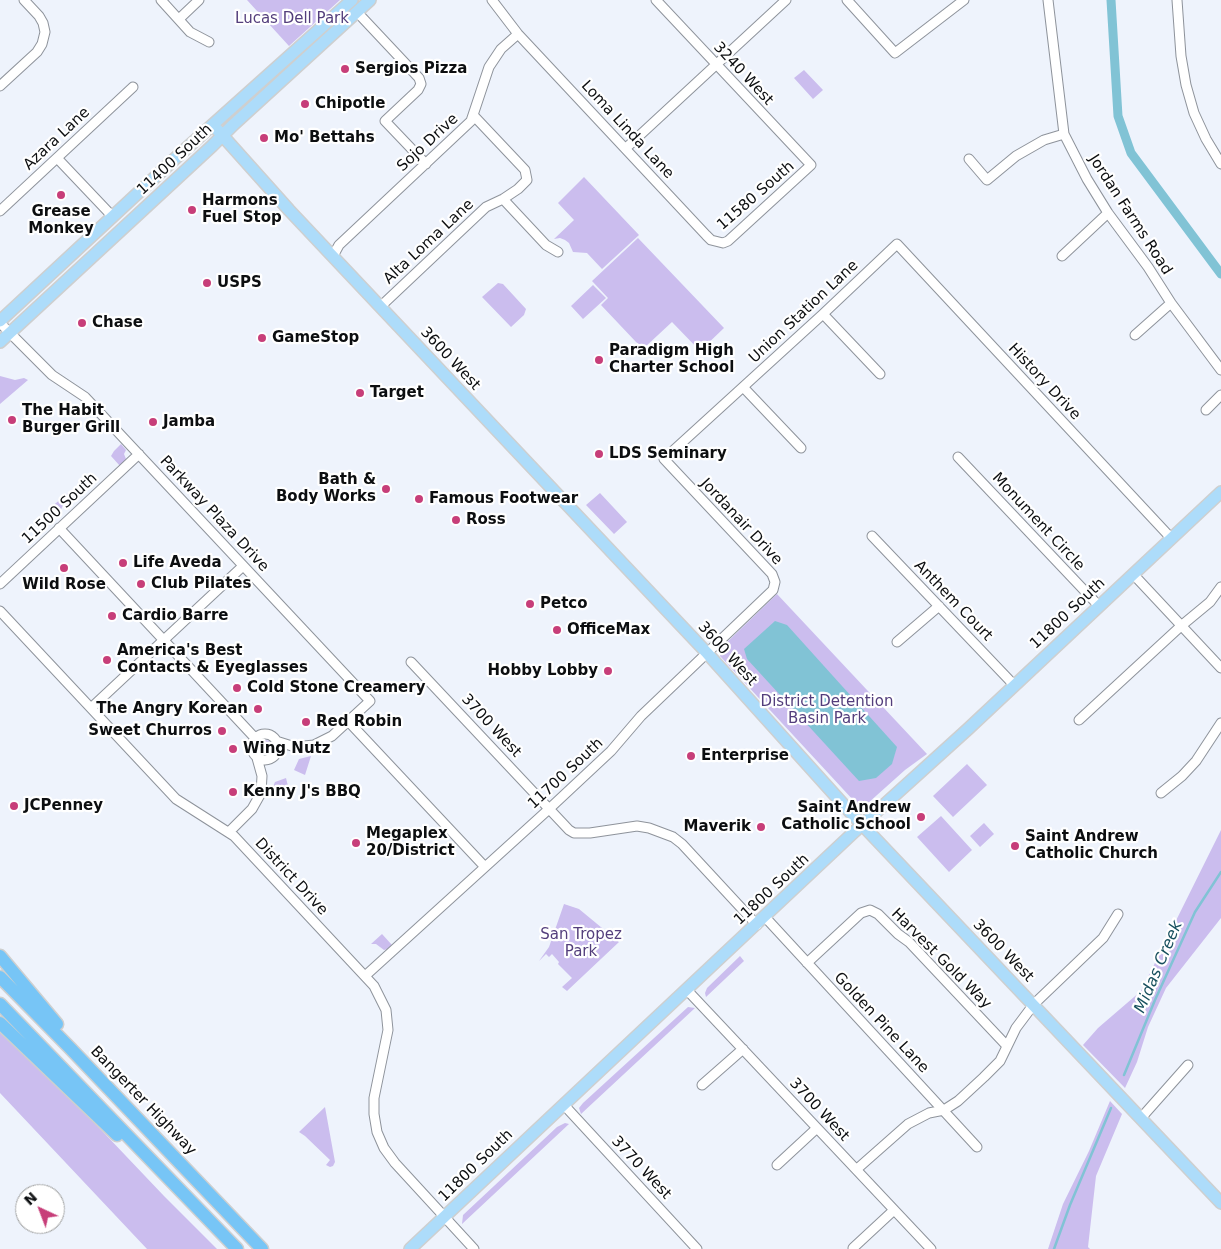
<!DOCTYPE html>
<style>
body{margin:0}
#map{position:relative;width:1221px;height:1249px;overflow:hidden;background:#eef3fc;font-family:"DejaVu Sans",sans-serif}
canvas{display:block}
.north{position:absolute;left:15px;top:1184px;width:50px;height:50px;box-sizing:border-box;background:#fff;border:1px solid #9e9f9f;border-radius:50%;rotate:317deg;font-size:14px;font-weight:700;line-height:20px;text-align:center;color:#0c0e10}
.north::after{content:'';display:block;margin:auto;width:18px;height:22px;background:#c73e79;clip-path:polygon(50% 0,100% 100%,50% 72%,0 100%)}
</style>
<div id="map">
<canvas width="1221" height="1249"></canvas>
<div class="north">N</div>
</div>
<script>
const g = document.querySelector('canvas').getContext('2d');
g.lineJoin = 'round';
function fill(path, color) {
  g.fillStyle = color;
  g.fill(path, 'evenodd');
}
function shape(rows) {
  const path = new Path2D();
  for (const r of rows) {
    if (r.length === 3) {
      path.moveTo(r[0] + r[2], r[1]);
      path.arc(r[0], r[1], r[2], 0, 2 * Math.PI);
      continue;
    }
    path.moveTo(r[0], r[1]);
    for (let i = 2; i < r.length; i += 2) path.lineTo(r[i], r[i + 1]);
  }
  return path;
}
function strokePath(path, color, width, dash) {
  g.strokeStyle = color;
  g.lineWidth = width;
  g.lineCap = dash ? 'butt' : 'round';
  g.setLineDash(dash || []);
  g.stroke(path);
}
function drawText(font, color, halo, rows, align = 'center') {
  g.font = font + ' "DejaVu Sans",sans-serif';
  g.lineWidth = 4.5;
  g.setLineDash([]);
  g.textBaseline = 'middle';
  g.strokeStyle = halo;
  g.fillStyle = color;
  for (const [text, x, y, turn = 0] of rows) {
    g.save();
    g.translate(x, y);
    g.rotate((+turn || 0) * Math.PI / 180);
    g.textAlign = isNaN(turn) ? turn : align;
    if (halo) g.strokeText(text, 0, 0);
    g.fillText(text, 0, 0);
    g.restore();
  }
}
const green = shape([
 [247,0,340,0,289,46],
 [804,70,823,90,813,99,794,78],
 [584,177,639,235,602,269,587,253,573,252,569,243,565,240,560,238,554,239,574,220,558,203],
 [638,238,724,328,700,351,672,322,644,348,636,342,601,305,608,298,592,281],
 [498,283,503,284,526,309,524,315,511,327,482,297],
 [593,285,606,298,583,319,571,306],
 [0,376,15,380,24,378,28,380,0,404],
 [121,444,126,450,124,454,126,459,120,466,111,456,114,451],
 [68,493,70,497,63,505,60,512,54,515,50,511,50,508],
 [600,493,627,522,614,534,586,505],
 [777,594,927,754,905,770,867,804,858,804,854,801,720,656,722,647],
 [265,748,8],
 [311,756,305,775,294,770,299,759],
 [967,764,987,785,953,817,933,796],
 [286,778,289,790,270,794,275,782],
 [941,816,972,850,949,872,917,837],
 [984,823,994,834,980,847,970,836],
 [1221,830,1221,918,1166,988,1148,1027,1137,1062,1125,1088,1083,1045,1098,1028,1141,991],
 [564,904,579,909,619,942,567,991,562,987,572,978,558,964,559,962,552,954,549,957,546,954,539,961,549,947],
 [382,934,392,945,388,949,384,950,376,944,371,944],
 [740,956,744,961,706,997,705,993,707,988],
 [688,1007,695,1008,581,1114,579,1108,583,1103],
 [0,1031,68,1095,164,1196,217,1249,147,1249,0,1093],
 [1110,1101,1122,1114,1096,1176,1088,1247,1090,1249,1048,1249,1063,1204,1089,1151],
 [325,1107,335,1162,333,1166,330,1167,326,1165,330,1160,305,1136,299,1132],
 [565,1123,569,1124,462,1224,463,1215,557,1127]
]);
const water = shape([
 [775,621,787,625,897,747,892,764,876,778,859,781,747,659,744,649]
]);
const stream = shape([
 [1124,1075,1155,1000,1195,912,1221,872],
 [1054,1249,1070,1205,1111,1108]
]);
const canal = shape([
 [1111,0,1118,116,1131,153,1221,274]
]);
const minor = shape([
 [161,0,190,32,209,42],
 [492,0,518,34,706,235,711,240,723,243,728,241,811,165,656,0],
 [847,0,895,53,964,0],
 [1048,0,1064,134,1087,179,1108,213,1148,267,1171,303,1221,370],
 [1177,0,1181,56,1186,85,1194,113,1206,139,1221,164],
 [357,12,419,78,421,84,418,90,385,121,426,164],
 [179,19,199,0],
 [0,86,37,52,42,44,45,32,43,23,39,16,24,0],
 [626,148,786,0],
 [57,158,113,217],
 [969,159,987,180,1016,156,1044,140,1064,134],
 [503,199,546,245,558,252],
 [0,211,133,87],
 [333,256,339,245,471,121,489,67,501,49,518,34],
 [1062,256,1108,213],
 [380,307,486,207,503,199,518,189,527,180,525,170,474,116],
 [823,314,880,374],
 [0,323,52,375,85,397,101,414,370,701,332,736,314,745,295,747,276,741],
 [1135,335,1171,303],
 [743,387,801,448],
 [1206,410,1221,395],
 [958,457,1099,606],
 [59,528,255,738],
 [872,536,1014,685],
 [1133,574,1221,668],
 [0,584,139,454],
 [0,611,176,799,234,836,374,986,386,1010,388,1030,374,1098,374,1114,377,1132,384,1148,395,1163,474,1249],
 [897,642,939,606],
 [411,662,569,830,574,833,590,833,637,826,649,828,673,837,682,844,757,925],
 [91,708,243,566],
 [1079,720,1181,626,1210,602,1221,587],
 [348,721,485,867],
 [265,747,13],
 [1161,793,1182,776,1196,761,1221,723],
 [229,832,252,809,261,793,262,776,257,758],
 [765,917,977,1147],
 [807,963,861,913,870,910,878,914,898,934,909,942,1007,1046],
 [365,976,549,809,611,751,641,716,773,590,775,582,772,574,664,459,823,314,897,244,1171,538],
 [687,990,931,1249],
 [702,1085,743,1049],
 [564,1105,697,1249],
 [1141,1118,1188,1065],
 [777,1165,817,1128],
 [857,1169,908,1124,929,1113,944,1110,958,1101,984,1077,1000,1061,1016,1028,1034,1004,1103,938,1118,914],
 [853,1248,894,1210]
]);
const major = shape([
 [213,125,289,210,707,653,851,813,1221,1203],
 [0,321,180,154,352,0],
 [0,342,212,146,233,125,370,0],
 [410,1249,853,833,968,729,1221,492]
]);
const highway = shape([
 [0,956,57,1024],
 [0,977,70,1048,262,1249],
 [0,1004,237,1249],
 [0,1023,117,1135]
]);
const markers = [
 [345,69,5,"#c73e79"],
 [305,104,5,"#c73e79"],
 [264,138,5,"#c73e79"],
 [61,195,5,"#c73e79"],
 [192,210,5,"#c73e79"],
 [207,283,5,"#c73e79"],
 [82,323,5,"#c73e79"],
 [262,338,5,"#c73e79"],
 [599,360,5,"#c73e79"],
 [360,393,5,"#c73e79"],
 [12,420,5,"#c73e79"],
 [153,422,5,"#c73e79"],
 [599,454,5,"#c73e79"],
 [386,489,5,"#c73e79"],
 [419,499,5,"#c73e79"],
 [456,520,5,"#c73e79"],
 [123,563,5,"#c73e79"],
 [64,568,5,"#c73e79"],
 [141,584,5,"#c73e79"],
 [530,604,5,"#c73e79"],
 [112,616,5,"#c73e79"],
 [557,630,5,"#c73e79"],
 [107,660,5,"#c73e79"],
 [608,671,5,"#c73e79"],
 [237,688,5,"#c73e79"],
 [258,709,5,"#c73e79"],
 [306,722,5,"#c73e79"],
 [222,731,5,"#c73e79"],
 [233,749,5,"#c73e79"],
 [691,756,5,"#c73e79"],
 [233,792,5,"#c73e79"],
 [14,806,5,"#c73e79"],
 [921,817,5,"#c73e79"],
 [761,827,5,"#c73e79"],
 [356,843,5,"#c73e79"],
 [1015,846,5,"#c73e79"]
];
const parkNames = [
 ["Lucas Dell Park",292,19],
 ["District Detention",827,702],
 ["Basin Park",827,719],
 ["San Tropez",581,935],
 ["Park",581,952]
];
const poiNames = [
 ["Sergios Pizza",355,69],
 ["Chipotle",315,104],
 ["Mo' Bettahs",274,138],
 ["Harmons",202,201],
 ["Fuel Stop",202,218],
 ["Grease",61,212,"center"],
 ["Monkey",61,229,"center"],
 ["USPS",217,283],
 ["Chase",92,323],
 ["GameStop",272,338],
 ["Paradigm High",609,351],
 ["Charter School",609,368],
 ["Target",370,393],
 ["The Habit",22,411],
 ["Burger Grill",22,428],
 ["Jamba",163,422],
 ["LDS Seminary",609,454],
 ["Bath &",376,480,"right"],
 ["Body Works",376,497,"right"],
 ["Famous Footwear",429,499],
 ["Ross",466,520],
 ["Life Aveda",133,563],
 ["Club Pilates",151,584],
 ["Wild Rose",64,585,"center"],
 ["Petco",540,604],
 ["Cardio Barre",122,616],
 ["OfficeMax",567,630],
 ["America's Best",117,651],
 ["Contacts & Eyeglasses",117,668],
 ["Hobby Lobby",598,671,"right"],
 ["Cold Stone Creamery",247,688],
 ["The Angry Korean",248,709,"right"],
 ["Red Robin",316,722],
 ["Sweet Churros",212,731,"right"],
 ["Wing Nutz",243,749],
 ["Enterprise",701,756],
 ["Kenny J's BBQ",243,792],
 ["JCPenney",24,806],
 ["Saint Andrew",911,808,"right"],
 ["Catholic School",911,825,"right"],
 ["Maverik",751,827,"right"],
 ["Megaplex",366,834],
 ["20/District",366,851],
 ["Saint Andrew",1025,837],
 ["Catholic Church",1025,854]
];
const streetNames = [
 ["3240 West",743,74,47],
 ["Loma Linda Lane",627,130,47],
 ["Azara Lane",57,139,-43],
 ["Sojo Drive",428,143,-43],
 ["11400 South",175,160,-43],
 ["11580 South",756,196,-41],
 ["Jordan Farms Road",1130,215,57],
 ["Alta Loma Lane",429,242,-43],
 ["Union Station Lane",804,312,-43],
 ["3600 West",450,359,47],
 ["History Drive",1044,382,47],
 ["11500 South",60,509,-43],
 ["Parkway Plaza Drive",214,514,47],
 ["Jordanair Drive",741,522,47],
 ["Monument Circle",1038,522,47],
 ["Anthem Court",953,601,46],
 ["11800 South",1068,614,-43],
 ["3600 West",727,654,48],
 ["3700 West",491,726,47],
 ["11700 South",566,774,-43],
 ["District Drive",291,877,47],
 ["11800 South",772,890,-43],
 ["3600 West",1003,951,46],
 ["Harvest Gold Way",941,959,45],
 ["Golden Pine Lane",881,1023,47],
 ["Bangerter Highway",143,1101,46],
 ["3700 West",819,1110,47],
 ["11800 South",476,1166,-44],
 ["3770 West",641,1168,47]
];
const waterNames = [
 ["Midas Creek",1159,967,-67]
];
fill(green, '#cbbdee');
fill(water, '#81c3d5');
strokePath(stream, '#81c3d5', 2.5);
strokePath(canal, '#81c3d5', 9);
strokePath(minor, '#8e939b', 11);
strokePath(major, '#cecfcf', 14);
strokePath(highway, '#cecfcf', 15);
strokePath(minor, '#fff', 9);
strokePath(major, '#addcfa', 11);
strokePath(highway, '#77c5f6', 12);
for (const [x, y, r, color] of markers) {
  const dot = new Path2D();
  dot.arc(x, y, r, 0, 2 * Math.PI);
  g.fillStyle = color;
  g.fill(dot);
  strokePath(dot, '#fff', 2);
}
drawText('15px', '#533e7c', '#fff', parkNames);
drawText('bold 15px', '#0c0e10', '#fff', poiNames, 'left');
drawText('15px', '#0c0e10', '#fff', streetNames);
drawText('italic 16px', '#18505e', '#fff', waterNames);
</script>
